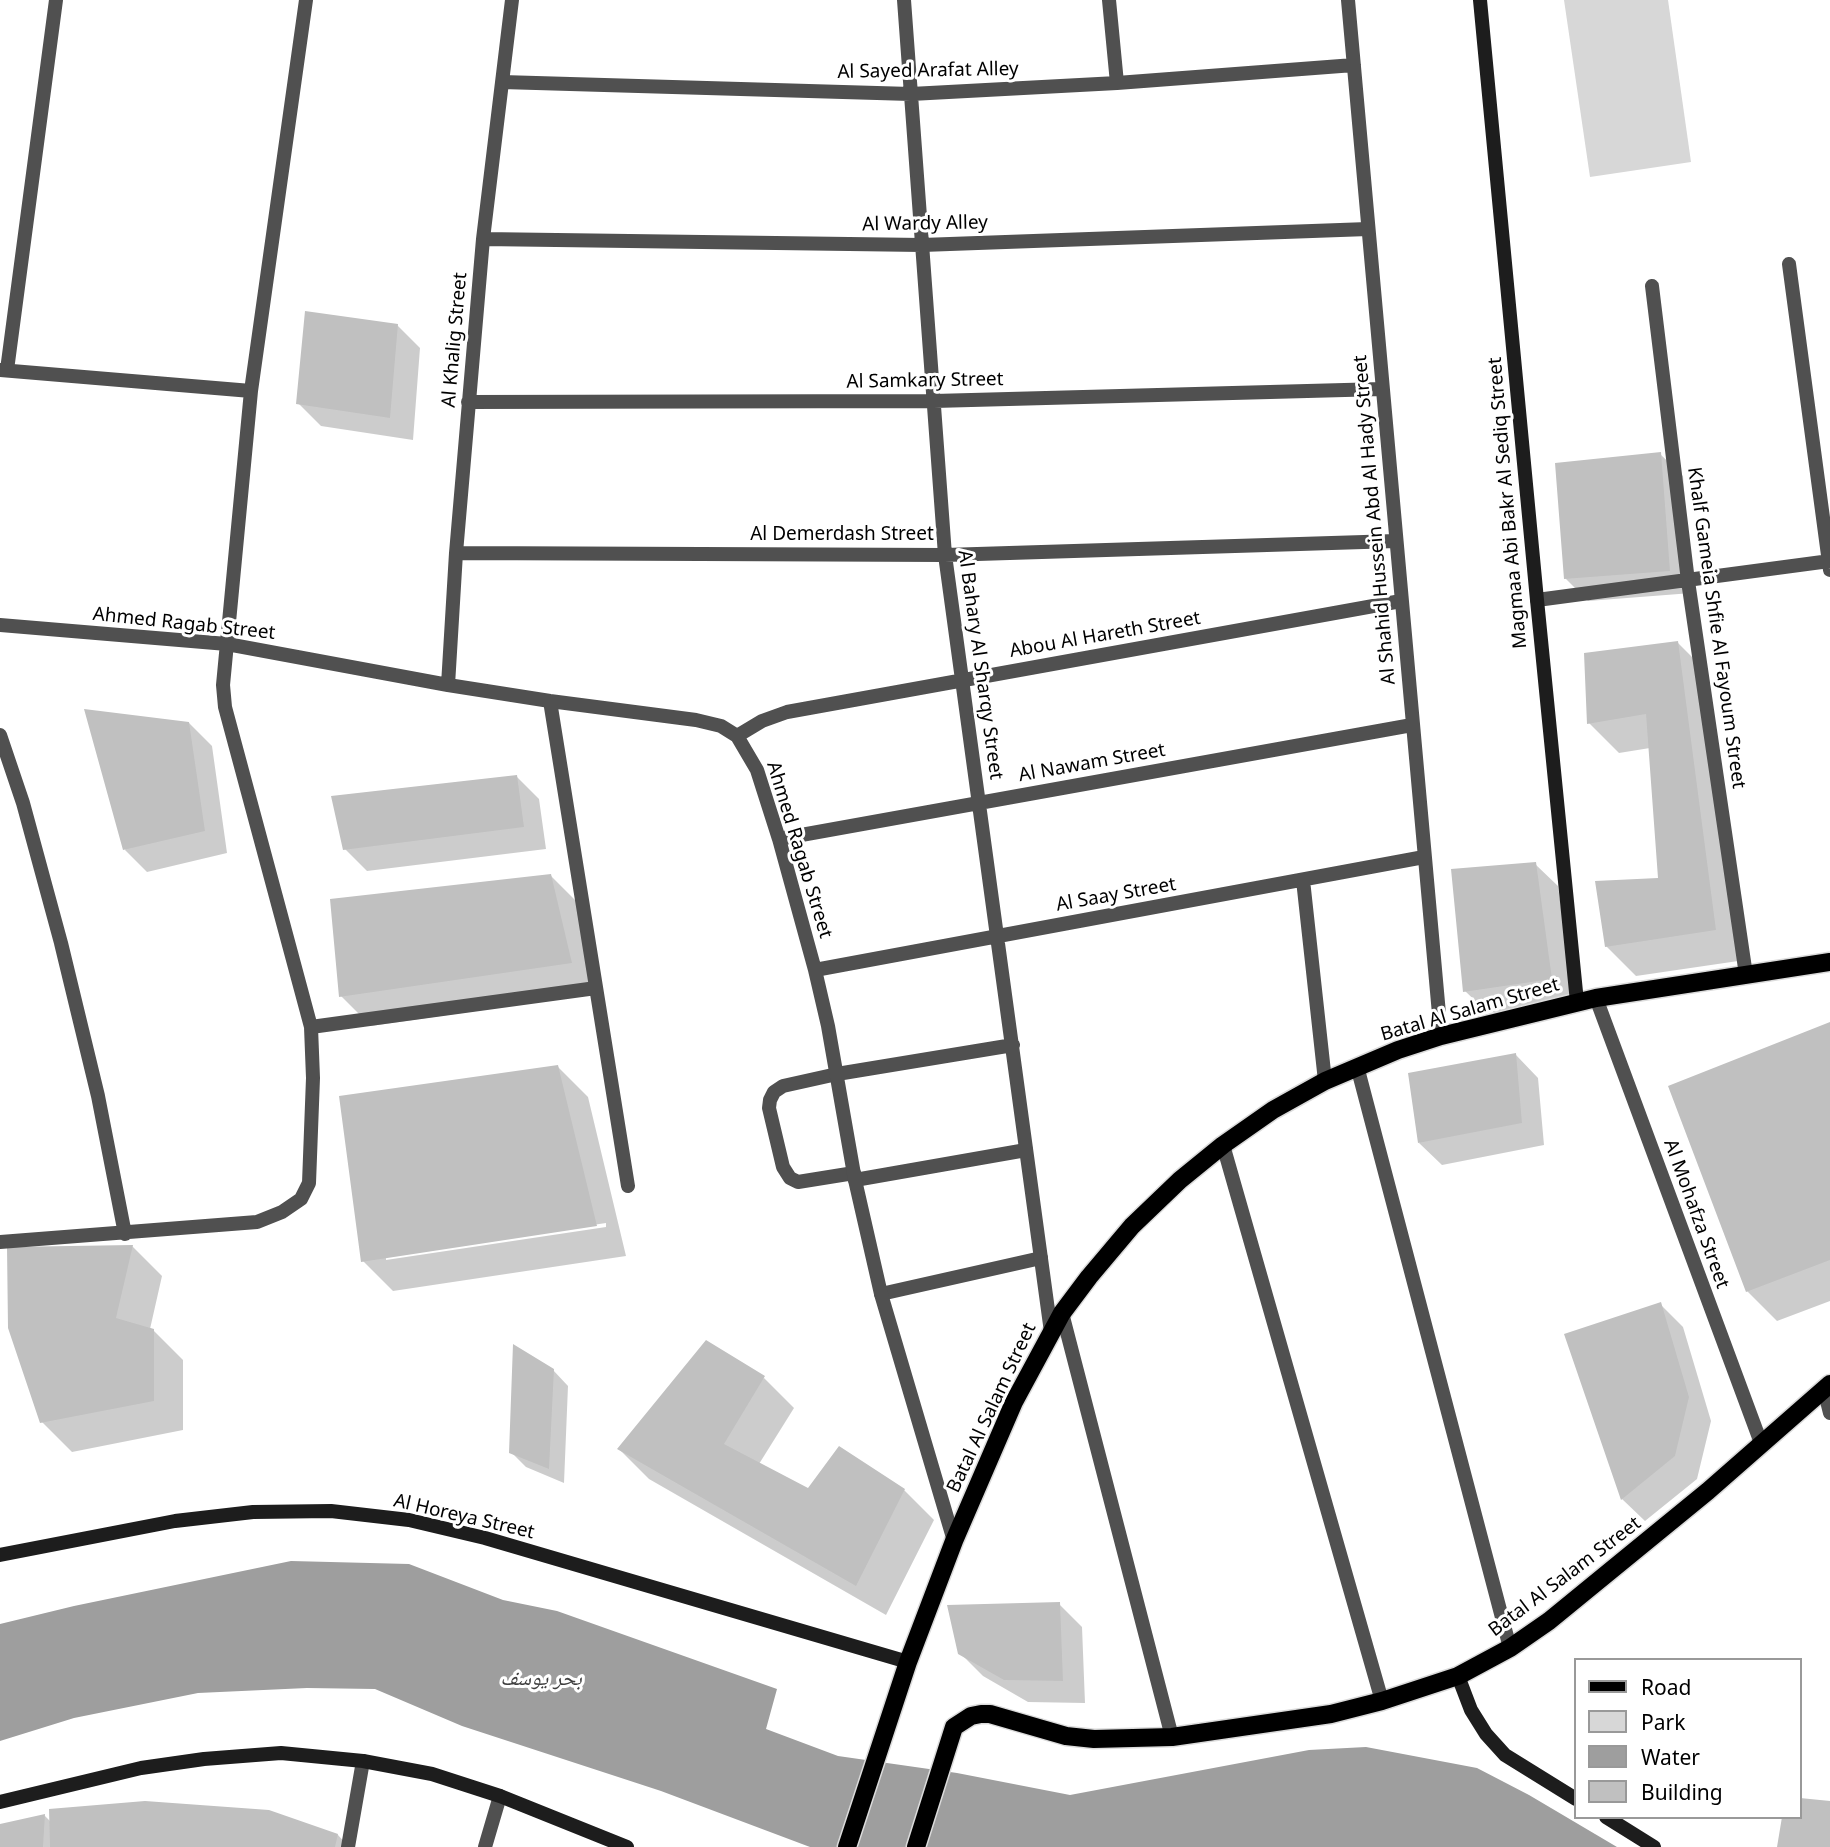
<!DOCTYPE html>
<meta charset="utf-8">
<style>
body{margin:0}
#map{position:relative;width:1830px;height:1847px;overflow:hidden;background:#fff;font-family:"Noto Sans",sans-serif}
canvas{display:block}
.legend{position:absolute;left:1574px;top:1658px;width:228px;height:161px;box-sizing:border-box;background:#fff;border:2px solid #999;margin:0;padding:9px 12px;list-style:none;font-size:21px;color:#000}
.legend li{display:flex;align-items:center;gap:14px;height:35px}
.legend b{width:35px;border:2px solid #999}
</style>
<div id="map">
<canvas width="1830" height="1847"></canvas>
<ul class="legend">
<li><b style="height:9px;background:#000"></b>Road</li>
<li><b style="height:19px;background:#d7d7d7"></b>Park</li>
<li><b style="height:19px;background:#9e9e9e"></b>Water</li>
<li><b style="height:19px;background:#c0c0c0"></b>Building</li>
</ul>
</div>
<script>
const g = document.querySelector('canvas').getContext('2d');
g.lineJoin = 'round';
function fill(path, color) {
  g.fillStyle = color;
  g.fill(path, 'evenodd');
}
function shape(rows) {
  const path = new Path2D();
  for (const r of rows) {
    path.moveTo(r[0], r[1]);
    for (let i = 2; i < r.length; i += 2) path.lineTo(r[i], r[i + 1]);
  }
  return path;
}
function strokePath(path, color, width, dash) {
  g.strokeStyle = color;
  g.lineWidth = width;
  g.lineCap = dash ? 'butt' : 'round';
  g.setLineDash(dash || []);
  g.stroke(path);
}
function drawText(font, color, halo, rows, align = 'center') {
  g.font = font + ' "Noto Sans","Noto Naskh Arabic",sans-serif';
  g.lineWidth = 6;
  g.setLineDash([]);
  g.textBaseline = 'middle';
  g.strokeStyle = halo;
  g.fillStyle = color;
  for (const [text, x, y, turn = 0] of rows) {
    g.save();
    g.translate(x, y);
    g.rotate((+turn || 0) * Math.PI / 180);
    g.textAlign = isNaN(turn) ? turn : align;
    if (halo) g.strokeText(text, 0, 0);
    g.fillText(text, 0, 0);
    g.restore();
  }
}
const green = shape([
 [1564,0,1668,0,1691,162,1590,177]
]);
const water = shape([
 [291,1561,409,1564,503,1600,557,1611,777,1689,766,1729,838,1756,957,1773,1070,1795,1309,1750,1366,1747,1477,1768,1529,1795,1617,1847,810,1847,661,1791,462,1726,375,1689,307,1688,198,1693,74,1718,0,1741,0,1624,74,1606]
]);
const shadow = shape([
 [397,325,420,348,413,440,321,426,298,403],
 [1660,454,1683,476,1692,593,1588,601,1565,578],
 [1678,643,1708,673,1745,960,1636,976,1606,946,1659,880,1650,748,1619,753,1589,723],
 [189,723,212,746,227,853,147,872,125,850],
 [516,776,539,799,546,849,367,871,345,849],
 [1535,864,1558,886,1574,1001,1488,1013,1465,991],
 [551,876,581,906,601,993,371,1026,341,996],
 [1830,1024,1830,1301,1777,1321,1747,1291],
 [1516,1055,1538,1078,1544,1145,1442,1165,1419,1143],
 [558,1067,588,1097,626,1256,393,1291,363,1261],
 [606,1223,606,1227,386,1260,386,1256],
 [132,1246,162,1276,150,1329,153,1330,183,1360,183,1430,72,1452,42,1422],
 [1660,1304,1683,1327,1711,1421,1697,1479,1645,1521,1622,1499],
 [553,1370,568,1386,564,1483,526,1467,511,1452],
 [764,1378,794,1408,759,1464,808,1490,904,1490,934,1520,886,1615,649,1479,619,1449],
 [1059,1604,1082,1627,1085,1703,1028,1702,983,1676,960,1653],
 [45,1816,51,1822,338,1835,349,1847,0,1847,0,1826]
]);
const building = shape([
 [305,311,398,324,390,418,296,404],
 [1661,452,1670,571,1564,579,1555,463],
 [1678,641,1716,930,1605,947,1595,881,1658,878,1646,714,1587,724,1584,653],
 [84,709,189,722,205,831,123,850],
 [517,775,524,827,343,850,331,796],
 [1536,862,1552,979,1463,992,1451,869],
 [551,874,572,963,339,997,330,899],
 [1830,1022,1830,1260,1746,1292,1668,1086],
 [1516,1053,1522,1123,1418,1143,1408,1073],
 [558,1065,597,1226,361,1262,339,1096],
 [133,1245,116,1318,154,1329,154,1401,40,1423,8,1328,7,1247],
 [1661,1302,1689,1397,1675,1456,1621,1500,1564,1334],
 [706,1340,765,1376,724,1444,808,1488,839,1446,905,1489,856,1586,617,1449],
 [513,1344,554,1369,549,1469,509,1453],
 [1060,1602,1063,1681,1004,1680,958,1654,947,1605],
 [1800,1798,1830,1801,1830,1847,1777,1847,1782,1817,1800,1817],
 [145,1801,269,1810,338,1834,335,1847,50,1847,49,1809],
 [45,1814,43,1847,0,1847,0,1824]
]);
const lane = shape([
 [837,1074,783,1086,774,1092,770,1100,769,1108,783,1167,790,1178,798,1182,854,1173],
 [855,1180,1026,1150],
 [881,1294,1041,1258]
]);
const street = shape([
 [904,0,945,555,1051,1332],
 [1109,0,1117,83],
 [1348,0,1441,1036],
 [502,82,911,94,1117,83,1354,65],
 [483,239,922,245,1368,229],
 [1789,264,1830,570],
 [1652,286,1688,581,1746,975],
 [0,370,251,391],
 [7,370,56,0],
 [468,402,934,401,1382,389],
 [456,553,945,555,1396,541],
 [1537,600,1830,561],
 [0,625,227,644,448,685,550,701,696,720,721,726,737,736,757,770,779,839,815,970,828,1026,855,1180,881,1294,954,1541],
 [448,685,456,553,483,239,512,0],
 [550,701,628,1186],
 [0,735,23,803,61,943,98,1096,125,1234],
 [737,736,762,721,787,712,1401,601],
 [779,839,1412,725],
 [1303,880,1325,1081],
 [815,970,1424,857],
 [1596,998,1761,1443],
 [311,1027,596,988],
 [1357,1066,1510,1648],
 [837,1074,1013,1045],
 [1223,1145,1382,1701],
 [0,1242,257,1222,282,1212,301,1199,309,1183,313,1078,311,1027,225,707,223,685,251,391,306,0],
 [1062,1313,1172,1737],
 [1824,1389,1830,1413],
 [348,1847,363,1761],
 [485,1847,500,1796]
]);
const secondary = shape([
 [1480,0,1537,600,1577,1002],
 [0,1555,175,1521,253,1512,331,1511,409,1520,485,1538,908,1662],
 [1458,1676,1471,1710,1486,1734,1505,1755,1576,1799],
 [0,1802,141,1768,204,1759,281,1753,363,1761,432,1774,500,1796,627,1847],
 [1606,1817,1654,1847]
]);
const primary = shape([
 [847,1847,908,1662,954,1541,1014,1402,1062,1313,1089,1277,1132,1226,1180,1180,1223,1145,1273,1110,1325,1081,1398,1050,1441,1036,1596,998,1830,962],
 [916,1847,954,1727,971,1716,981,1714,990,1714,1066,1736,1094,1739,1172,1737,1331,1714,1382,1701,1458,1676,1510,1648,1549,1621,1708,1491,1830,1384]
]);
const streetNames = [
 ["Al Sayed Arafat Alley",928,71,-1],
 ["Al Wardy Alley",925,224,-1],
 ["Al Khalig Street",455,340,-85],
 ["Al Samkary Street",925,381,-1],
 ["Magmaa Abi Bakr Al Sediq Street",1508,503,-95],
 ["Al Shahid Hussein Abd Al Hady Street",1375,520,-95],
 ["Al Demerdash Street",842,535],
 ["Ahmed Ragab Street",184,624,6],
 ["Khalf Gameia Shfie Al Fayoum Street",1716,628,82],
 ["Abou Al Hareth Street",1105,635,-10],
 ["Al Bahary Al Sharqy Street",980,665,82],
 ["Al Nawam Street",1092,763,-10],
 ["Ahmed Ragab Street",799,850,73],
 ["Al Saay Street",1116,895,-10],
 ["Batal Al Salam Street",1470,1010,-16],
 ["Al Mohafza Street",1696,1214,70],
 ["Batal Al Salam Street",992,1408,-65],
 ["Al Horeya Street",464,1517,13],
 ["Batal Al Salam Street",1565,1577,-37]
];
const waterNames = [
 ["بحر يوسف",541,1679]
];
fill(green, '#d7d7d7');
fill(water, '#9e9e9e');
fill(shadow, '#0003');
fill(building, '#c0c0c0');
strokePath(primary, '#dbdbdb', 21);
strokePath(lane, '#505050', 14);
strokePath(street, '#505050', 14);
strokePath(secondary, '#1d1d1d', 14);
strokePath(primary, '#000', 18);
drawText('19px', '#000', '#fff', streetNames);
drawText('italic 21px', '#3f3f3f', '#fff', waterNames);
</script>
